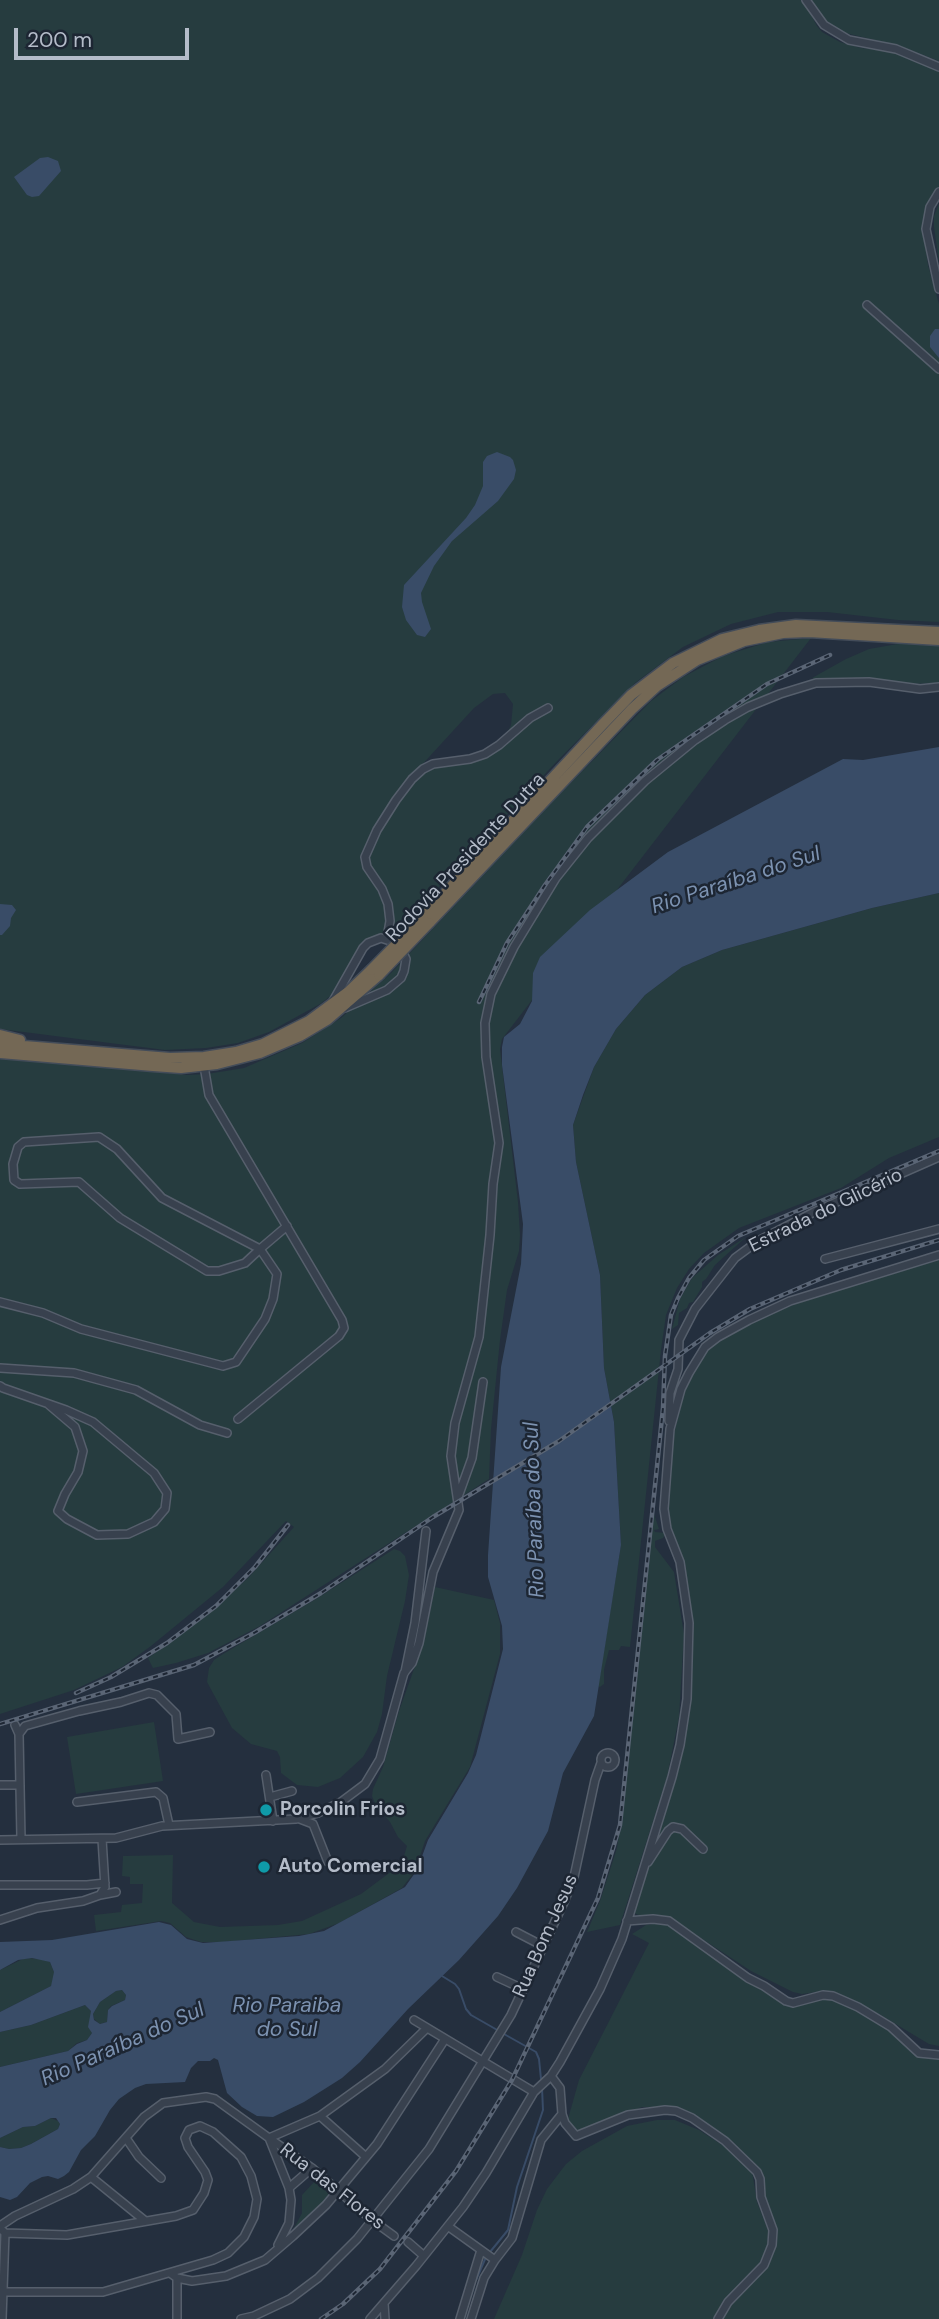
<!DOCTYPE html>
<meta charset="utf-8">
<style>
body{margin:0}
#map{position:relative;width:939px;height:2319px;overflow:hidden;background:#242f3e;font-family:"DM Sans",sans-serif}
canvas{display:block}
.scale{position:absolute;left:14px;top:28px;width:175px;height:32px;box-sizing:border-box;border:4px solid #b4bcc9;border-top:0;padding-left:9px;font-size:21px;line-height:24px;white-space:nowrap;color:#b4bcc9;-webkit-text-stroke:5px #1d2633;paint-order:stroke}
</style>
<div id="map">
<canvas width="939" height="2319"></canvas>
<div class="scale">200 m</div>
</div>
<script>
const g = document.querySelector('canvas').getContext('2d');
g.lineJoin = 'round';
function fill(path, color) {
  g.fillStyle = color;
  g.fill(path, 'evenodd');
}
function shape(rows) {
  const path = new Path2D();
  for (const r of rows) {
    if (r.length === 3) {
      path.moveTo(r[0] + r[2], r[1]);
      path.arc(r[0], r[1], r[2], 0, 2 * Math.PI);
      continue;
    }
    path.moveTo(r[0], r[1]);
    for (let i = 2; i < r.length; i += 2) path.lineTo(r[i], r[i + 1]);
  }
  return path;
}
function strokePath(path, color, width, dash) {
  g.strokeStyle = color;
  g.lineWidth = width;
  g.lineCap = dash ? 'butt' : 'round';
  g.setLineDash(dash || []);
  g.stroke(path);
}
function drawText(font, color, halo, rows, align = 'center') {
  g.font = font + ' "DM Sans",sans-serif';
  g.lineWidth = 5;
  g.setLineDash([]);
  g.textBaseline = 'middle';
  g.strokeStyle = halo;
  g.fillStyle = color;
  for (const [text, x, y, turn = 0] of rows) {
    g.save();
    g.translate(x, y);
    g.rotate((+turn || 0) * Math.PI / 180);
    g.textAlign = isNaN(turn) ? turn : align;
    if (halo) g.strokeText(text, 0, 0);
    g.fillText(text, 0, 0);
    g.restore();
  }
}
const green = shape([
 [0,0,803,0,817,26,822,32,840,42,861,48,892,51,939,71,939,187,926,208,923,228,928,265,939,304,939,622,898,620,827,612,778,612,731,624,683,647,635,683,560,758,390,939,388,937,391,921,391,908,385,890,366,862,369,847,406,790,422,773,438,765,483,758,502,744,511,725,513,704,505,693,493,694,474,708,408,780,375,828,363,853,362,863,386,903,389,920,386,937,376,937,366,944,350,966,337,991,320,1004,269,1032,238,1043,206,1048,165,1050,0,1029],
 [811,0,939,0,939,61,900,46,841,32,824,20],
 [939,204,939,262,934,227,934,216],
 [811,638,502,1039,500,1049,518,1202,520,1235,519,1251,507,1290,500,1340,491,1429,489,1479,260,1626,208,1653,176,1663,153,1668,148,1658,201,1620,248,1578,294,1527,286,1521,223,1587,151,1646,122,1667,74,1690,0,1714,0,1056,187,1075,207,1074,244,1068,302,1043,341,1018,392,972,554,800,651,701,683,677,723,656,768,642],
 [909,642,939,644,939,683,906,684,868,678,822,680,812,678,846,659,869,649],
 [939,893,939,1137,889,1158,841,1188,739,1228,704,1253,689,1269,677,1288,666,1315,661,1350,630,1647,621,1646,619,1650,609,1650,604,1670,604,1684,600,1687,598,1686,621,1545,614,1422,604,1368,600,1275,576,1162,573,1125,594,1067,616,1029,645,995,682,967,722,950,872,908],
 [746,1237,715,1265,706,1279,702,1282,702,1287,693,1302,689,1303,687,1308,679,1313,678,1325,672,1329,680,1299,692,1278,718,1255],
 [939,1259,939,2046,929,2044,879,2014,837,1993,824,1991,802,1994,793,1992,751,1971,669,1917,641,1916,634,1913,677,1774,691,1703,692,1623,684,1564,667,1515,673,1438,682,1399,690,1377,700,1359,710,1348,747,1324,798,1303],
 [654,1514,659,1529,654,1530,655,1532,666,1533,663,1538,655,1541,655,1547,674,1572,684,1634,679,1717,667,1777,620,1925,587,1932,600,1901,617,1848,620,1827],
 [394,1549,400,1551,405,1556,409,1575,405,1601,387,1676,382,1714,377,1732,363,1757,340,1778,318,1787,297,1785,281,1773,280,1757,277,1751,251,1744,232,1728,207,1682,209,1668,214,1660,223,1654,316,1599],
 [435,1587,494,1600,500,1623,500,1654,470,1767,425,1841,415,1871,402,1888,339,1923,309,1934,224,1942,201,1942,186,1937,170,1923,161,1921,96,1931,94,1915,121,1912,122,1905,142,1903,143,1884,130,1884,130,1877,122,1876,123,1856,173,1855,172,1903,194,1922,220,1927,278,1925,302,1921,361,1894,392,1871,404,1856,407,1846,398,1837,390,1822,376,1806,372,1796,373,1789,383,1767,399,1711,424,1641],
 [154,1722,163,1781,76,1794,67,1737],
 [660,1923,670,1925,782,2002,831,1998,836,2000,883,2023,921,2056,939,2057,939,2319,720,2319,774,2247,763,2198,760,2173,755,2165,733,2142,710,2125,697,2116,677,2107,642,2107,578,2134,570,2125,568,2119,579,2080,649,1943,632,1934,646,1925],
 [25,1958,43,1959,50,1962,54,1972,54,1980,51,1986,0,2012,0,1970],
 [122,1990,126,1995,125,2000,111,2006,108,2010,107,2022,100,2024,94,2019,93,2014,100,2002,116,1991],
 [85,2005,91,2011,92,2033,87,2040,77,2043,68,2051,0,2067,0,2032,31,2025],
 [51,2118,58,2121,60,2124,58,2129,31,2144,21,2148,9,2149,0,2147,0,2138,23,2127,35,2126],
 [657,2120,675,2120,699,2130,727,2148,752,2171,757,2202,769,2233,767,2248,758,2266,732,2292,713,2319,494,2319,522,2255,537,2210,547,2189,566,2164,582,2151,627,2126],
 [315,2181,331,2194,292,2232,302,2213,302,2195]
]);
const water = shape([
 [48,157,58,161,61,171,39,196,32,197,27,195,14,177,40,158],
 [935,329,939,329,939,358,930,347,930,336],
 [497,452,510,457,513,460,516,470,514,479,498,501,452,541,434,566,421,593,422,602,431,629,425,637,417,635,406,620,402,607,404,585,466,518,475,505,483,486,483,462,487,456],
 [939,747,939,893,872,908,722,950,682,967,645,995,616,1029,594,1067,583,1095,573,1125,576,1162,600,1275,604,1368,614,1422,621,1545,594,1716,563,1773,548,1831,517,1888,498,1916,459,1960,408,2009,360,2062,342,2078,304,2102,273,2117,257,2116,242,2107,227,2093,218,2060,214,2058,210,2061,198,2061,191,2068,185,2082,146,2084,135,2088,119,2099,110,2110,95,2136,81,2150,69,2172,64,2176,58,2179,48,2176,42,2177,30,2183,17,2197,10,2200,0,2197,0,2147,9,2149,21,2148,31,2144,58,2129,60,2124,56,2118,51,2118,35,2126,23,2127,0,2138,0,2067,68,2051,77,2044,87,2040,92,2033,88,2027,91,2011,85,2005,31,2025,0,2032,0,2012,51,1986,54,1972,50,1962,32,1958,18,1960,0,1970,0,1942,52,1940,159,1922,171,1925,187,1939,203,1943,299,1936,324,1931,405,1887,417,1870,428,1840,468,1773,476,1755,503,1649,502,1626,488,1577,488,1555,501,1367,521,1264,523,1224,502,1065,502,1047,504,1037,520,1024,532,1001,533,973,540,957,590,910,668,852,843,759,863,760],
 [122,1990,126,1995,125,2000,112,2006,108,2010,107,2022,100,2024,94,2020,93,2014,100,2002,116,1991],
 [0,904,12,905,16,910,11,918,10,926,2,935,0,935]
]);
const stream = shape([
 [442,1976,455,1984,459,1989,466,2009,471,2015,499,2031],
 [504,2034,536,2052,539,2059,541,2079],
 [490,2252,508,2230,517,2187,543,2110,542,2088],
 [476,2280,486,2257]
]);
const minor = shape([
 [806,0,824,25,849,40,896,49,939,67],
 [939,192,930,207,926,229,939,289],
 [867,305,939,369],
 [387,938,390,921,388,904,382,889,367,867,365,857,377,830,396,800,412,779,423,769,433,764,470,759,485,754,499,745,530,718,548,708],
 [333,1001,363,948,368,943,381,938,393,942,402,951,406,959,404,971,401,978,387,990,345,1008],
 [204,1066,209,1095,342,1320,344,1328,339,1336,238,1419],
 [825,1259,939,1229],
 [0,1302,43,1313,81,1329,223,1366,236,1362,265,1319,273,1299,277,1274,260,1249,162,1198,117,1149,99,1137,24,1142,18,1147,13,1164,14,1180,20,1184,79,1182,120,1218,207,1271,219,1271,245,1263,260,1249,287,1226],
 [0,1368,74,1373,136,1390,200,1425,227,1433],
 [0,1386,3,1388,66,1410,93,1422,154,1473,167,1493,165,1509,154,1522,128,1534,97,1535,67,1519,58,1511,65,1494,78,1472,83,1451,75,1427,48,1404],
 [669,1421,670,1393,678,1369,679,1340,695,1309,735,1258,758,1241,814,1212,939,1157],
 [458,1497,472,1458,483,1382],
 [405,1672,415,1623,426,1531],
 [15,1725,19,1734,21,1839],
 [19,1734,25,1726,79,1711,121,1702,149,1693,157,1695,176,1714,178,1739,210,1732],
 [608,1760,7],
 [266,1775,273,1821],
 [0,1785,20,1785],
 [270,1797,292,1791],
 [77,1802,156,1792,163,1798,169,1825],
 [300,1819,313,1824,328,1862],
 [0,1840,116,1838,162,1826,296,1819,318,1813,341,1802,365,1784,380,1759,404,1673,412,1663,419,1643,433,1572,459,1510,451,1456,455,1423,479,1337,490,1235,493,1184,499,1143,486,1057,485,1023,491,994,514,947,556,878,588,838,645,781,695,740,725,720,748,707,780,694,816,683,869,682,920,689,939,687],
 [648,1862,668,1831,673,1827,682,1829,703,1849],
 [0,1885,87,1885,105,1883],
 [100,1895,116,1892],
 [0,1920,37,1908,83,1901,100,1895,105,1887,102,1839],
 [627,1921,653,1919,669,1921,748,1978,764,1986,786,2001,793,2003,823,1995,833,1996,858,2007,891,2027,919,2053,939,2055],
 [516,1932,543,1946],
 [497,1977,523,1989],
 [414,2020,534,2092],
 [551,2076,560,2088,562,2114,565,2123,576,2136,628,2115,665,2110,676,2111,692,2118,725,2141,757,2172,760,2179,761,2197,773,2230,772,2245,764,2265,728,2302,718,2319],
 [320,2116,366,2157],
 [126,2138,139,2157,161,2178],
 [269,2138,312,2168,372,2220,394,2236],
 [269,2138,289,2188,291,2200,289,2223,278,2245],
 [91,2177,144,2220],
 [289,2188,312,2168],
 [0,2226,15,2216,73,2189,91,2177,144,2117,163,2103,206,2097,215,2099,269,2138,320,2116,385,2069,427,2028],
 [449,2227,495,2260],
 [408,2242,424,2256],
 [170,2273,177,2278,192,2281,226,2276,265,2260,293,2236,326,2205,377,2144,445,2039],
 [177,2278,177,2319],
 [3,2292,103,2292,213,2260,228,2253,244,2237,254,2217,257,2199,251,2176,241,2157,213,2132,200,2126,189,2130,185,2138,188,2147,205,2172,208,2180,204,2193,193,2210,176,2216,67,2235,5,2233],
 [384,2303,385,2319],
 [2,2319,5,2233,3,2231],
 [241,2319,254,2316,290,2299,318,2278,357,2239,429,2149,511,2015,565,1900,574,1877,595,1780,601,1763],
 [370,2319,416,2266,463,2207,486,2173,534,2092,551,2076,560,2062,600,1989,622,1939,672,1777,680,1745,687,1699,689,1623,680,1562,667,1529,664,1509,670,1429,681,1389,689,1373,705,1347,718,1337,749,1320,790,1301,939,1255],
 [460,2319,481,2250],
 [471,2319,484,2278,495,2260,512,2238,541,2140,562,2114]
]);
const highway = shape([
 [423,917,603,724,631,695,673,663,722,639,759,630,796,625,939,632],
 [429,923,632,709,657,686,697,660,744,641,783,633,809,632,939,640],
 [0,1035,20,1040],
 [0,1044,170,1058,204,1057,236,1052,263,1044,309,1021,348,992,371,970],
 [0,1053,153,1066,181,1068,217,1064,260,1053,300,1036,327,1020,379,975]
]);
const rail = shape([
 [479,1002,507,943,545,885,587,827,657,760,767,684,830,655],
 [76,1693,111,1677,167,1643,216,1606,255,1567,288,1525],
 [0,1724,194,1665,254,1633,321,1593,433,1517,559,1441,710,1333,750,1309,841,1270,939,1240],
 [321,2319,343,2304,380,2269,456,2171,512,2080,598,1898,620,1825,663,1408,665,1356,671,1315,678,1298,689,1278,704,1260,738,1236,939,1151]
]);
const highwayBridge = shape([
 [371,970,423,917],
 [379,975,429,923]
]);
const markers = [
 [266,1810,7,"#0f9aa8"],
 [264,1867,7,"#0f9aa8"]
];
const streetNames = [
 ["Rodovia Presidente Dutra",466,858,-47],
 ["Estrada do Glicério",826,1211,-26],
 ["Rua Bom Jesus",546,1936,-66],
 ["Rua das Flores",332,2187,38]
];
const poiNames = [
 ["Porcolin Frios",280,1810],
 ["Auto Comercial",278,1867]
];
const waterNames = [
 ["Rio Paraíba do Sul",736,881,-18],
 ["Rio Paraíba do Sul",535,1510,-92],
 ["Rio Paraiba",287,2006],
 ["do Sul",287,2030],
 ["Rio Paraíba do Sul",123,2045,-24]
];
fill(green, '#263c3f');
fill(water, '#394c67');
strokePath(stream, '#394c67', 2);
strokePath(minor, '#565f6c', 10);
strokePath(highway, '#434c59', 13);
strokePath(minor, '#38414e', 7);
strokePath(highway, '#746855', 10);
strokePath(rail, '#5a6575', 4.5);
strokePath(rail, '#1d2633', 2, [5]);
strokePath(highwayBridge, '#434c59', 13, []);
strokePath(highwayBridge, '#746855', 10);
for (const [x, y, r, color] of markers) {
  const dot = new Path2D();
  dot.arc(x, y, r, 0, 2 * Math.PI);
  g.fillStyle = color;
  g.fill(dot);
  strokePath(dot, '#1d2633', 2.5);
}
drawText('19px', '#b4bcc9', '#1d2633', streetNames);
drawText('bold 19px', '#b4bcc9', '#1d2633', poiNames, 'left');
drawText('italic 21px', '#7c92b1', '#1d2633', waterNames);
</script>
